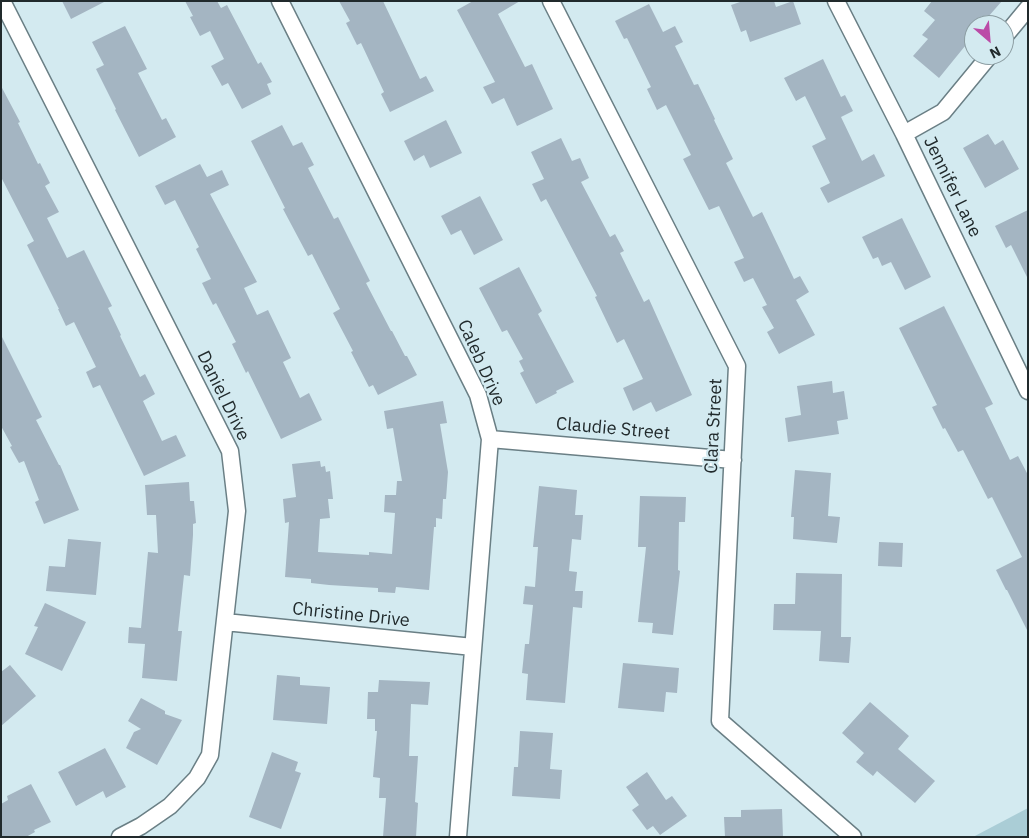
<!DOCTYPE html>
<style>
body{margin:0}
#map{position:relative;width:1029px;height:838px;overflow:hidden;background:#d3eaf0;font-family:"IBM Plex Sans",sans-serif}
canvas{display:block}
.frame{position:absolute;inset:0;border:2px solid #212a2c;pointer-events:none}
.north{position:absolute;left:964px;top:15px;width:50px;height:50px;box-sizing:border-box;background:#d3eaf0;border:1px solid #8c9da2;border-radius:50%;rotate:153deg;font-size:14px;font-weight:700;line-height:20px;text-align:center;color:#212a2c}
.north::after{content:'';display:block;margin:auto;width:18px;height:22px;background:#bb4ba7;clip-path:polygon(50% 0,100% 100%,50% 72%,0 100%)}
</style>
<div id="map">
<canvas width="1029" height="838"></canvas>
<div class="frame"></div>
<div class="north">N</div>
</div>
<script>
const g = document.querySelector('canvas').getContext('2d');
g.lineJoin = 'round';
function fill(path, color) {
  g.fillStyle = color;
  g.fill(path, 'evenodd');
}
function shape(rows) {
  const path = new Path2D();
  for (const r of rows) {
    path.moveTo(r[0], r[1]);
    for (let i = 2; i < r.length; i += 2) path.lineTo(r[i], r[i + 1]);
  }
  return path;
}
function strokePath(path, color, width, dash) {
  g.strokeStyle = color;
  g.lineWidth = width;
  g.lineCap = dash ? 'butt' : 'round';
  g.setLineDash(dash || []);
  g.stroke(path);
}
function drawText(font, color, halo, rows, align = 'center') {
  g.font = font + ' "IBM Plex Sans",sans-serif';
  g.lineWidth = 4.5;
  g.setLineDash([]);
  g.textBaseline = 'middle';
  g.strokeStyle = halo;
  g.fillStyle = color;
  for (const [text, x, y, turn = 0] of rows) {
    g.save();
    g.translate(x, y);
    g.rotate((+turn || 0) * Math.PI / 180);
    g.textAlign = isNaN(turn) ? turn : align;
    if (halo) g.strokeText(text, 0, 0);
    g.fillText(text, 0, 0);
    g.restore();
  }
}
const green = shape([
 [1028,808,1028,837,973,837]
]);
const building = shape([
 [62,1,106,1,71,19],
 [185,1,217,1,221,8,227,5,258,64,261,62,272,82,267,84,271,94,242,109,228,83,222,86,211,66,224,59,210,31,200,36,190,17,193,16],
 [339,1,383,1,420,79,426,76,434,91,390,112,381,94,384,92,361,43,357,45,346,23,350,21],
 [473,1,520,1,498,14,525,67,532,64,553,109,517,126,504,98,492,104,483,87,495,82,457,10],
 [743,1,774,1,776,7,793,1,801,24,750,42,746,30,741,32,731,5],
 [932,1,1002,1,981,25,974,25,974,35,939,78,913,56,928,39,922,35,935,20,924,11],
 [649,4,663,32,675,26,683,42,675,46,694,85,698,84,715,119,714,120,733,159,726,163,753,217,762,212,794,279,800,276,809,292,796,300,815,335,779,354,767,332,774,328,762,307,767,305,753,278,744,282,734,262,744,258,719,206,709,210,683,159,691,155,666,105,657,110,647,89,651,87,627,38,624,39,615,21],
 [125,26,147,69,138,73,162,120,166,118,176,137,139,157,115,110,116,109,96,69,104,65,92,42],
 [823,59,841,97,845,95,853,111,841,117,862,161,874,154,885,176,828,203,820,188,830,183,812,146,826,139,805,96,796,101,784,78],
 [1,86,20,122,18,123,38,164,40,163,50,183,45,186,59,212,47,218,67,258,84,250,112,306,108,308,121,335,120,336,140,377,145,374,155,394,143,401,162,441,176,435,186,456,144,476,100,385,93,388,86,372,96,367,74,322,66,326,58,309,59,309,27,245,34,241,1,177],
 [446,120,462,153,430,168,424,155,414,161,404,141],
 [282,125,293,146,302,142,314,165,308,168,334,219,338,217,370,281,366,283,391,331,392,331,405,356,407,356,417,375,378,395,373,385,369,387,351,352,353,351,333,313,340,309,312,254,308,256,283,209,285,208,251,141],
 [988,134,995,145,1003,140,1019,169,985,188,963,148],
 [561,138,572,161,580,158,589,178,581,182,610,237,615,234,624,251,620,253,644,302,649,299,692,395,656,412,651,402,633,411,623,388,643,379,624,339,617,343,595,297,597,296,546,199,541,202,532,184,544,179,531,152],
 [200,164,207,177,222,170,229,185,210,194,257,282,244,288,257,315,268,310,291,358,283,362,300,398,309,393,322,420,281,439,248,371,246,373,232,344,236,342,216,303,213,305,202,283,211,279,196,249,199,247,175,200,165,205,155,186],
 [480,196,503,240,474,255,461,230,451,235,441,216],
 [1028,210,1028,279,1011,245,1006,248,995,226],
 [902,218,931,277,905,290,891,262,882,266,878,257,873,259,862,237],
 [519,267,542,311,538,314,574,382,556,391,557,393,536,404,520,373,524,371,519,361,523,359,507,330,502,332,479,288],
 [944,306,993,404,985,408,1010,460,1018,456,1028,475,1028,632,1007,590,1006,590,996,570,1022,557,992,497,988,499,963,450,958,452,945,428,943,429,932,407,937,405,899,328],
 [1,335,42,417,36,420,59,465,60,465,79,510,44,524,35,502,39,500,24,461,19,463,10,447,12,446,1,426],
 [832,381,833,393,844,391,848,419,837,421,839,434,788,442,785,418,801,415,797,386],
 [443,401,447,423,440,424,448,472,446,499,443,499,442,519,436,518,436,527,434,527,429,590,396,587,395,593,378,592,378,588,329,585,311,583,311,579,285,577,289,522,285,523,283,499,296,497,292,464,320,461,321,467,325,466,326,472,330,471,333,499,328,499,330,518,320,519,318,552,369,555,369,552,392,554,395,513,384,512,385,495,396,495,397,481,402,481,393,428,387,429,384,411],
 [795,470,831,473,828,516,840,517,837,543,793,539,794,517,791,517],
 [189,482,190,501,194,501,196,523,193,524,193,535,190,576,184,575,178,631,182,631,177,681,142,678,145,644,128,643,129,627,141,628,148,552,158,553,156,515,147,515,145,485],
 [539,486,577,490,575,515,583,515,581,540,572,539,569,571,577,572,575,591,583,591,582,608,573,607,565,703,526,700,528,674,522,673,525,644,529,644,533,605,523,604,525,586,535,587,538,547,533,547],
 [640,496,686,497,685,522,679,522,678,570,680,571,673,635,652,633,653,623,638,622,646,547,638,547],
 [68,539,101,542,96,595,46,591,49,566,65,567],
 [879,542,903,543,902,567,878,566],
 [796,573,842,574,841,637,851,637,849,663,819,661,821,631,773,630,774,604,795,604],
 [45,603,86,622,62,671,25,654,38,627,34,626],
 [623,663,679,668,677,693,666,692,664,712,618,708],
 [10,665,36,696,1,726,1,672],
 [277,675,300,677,300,685,330,687,327,724,273,720],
 [379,680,430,682,428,705,411,704,409,756,418,756,415,802,418,803,416,837,383,837,386,798,379,798,380,778,373,777,377,731,375,731,375,719,367,719,368,692,378,692],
 [141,698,165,711,165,714,182,720,157,765,126,748,134,732,141,729,128,721],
 [870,702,909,736,898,749,935,781,915,803,877,771,873,776,856,762,864,753,842,733],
 [520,731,553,733,550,769,562,770,560,799,512,796,514,767,518,767],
 [105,748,126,787,106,798,103,791,76,806,58,772],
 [272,752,298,762,295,771,301,773,281,829,249,817],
 [647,772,666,800,672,796,687,816,660,835,653,826,647,830,632,810,639,805,626,787],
 [31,784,51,822,34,830,35,832,26,837,1,837,1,804,8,800,7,796],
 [782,809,783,837,725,837,724,817,741,817,741,810]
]);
const minor = shape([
 [2,1,230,451,237,511,210,755,197,778,170,806,141,826,120,837],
 [280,1,478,395,490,439,458,837],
 [551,1,737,366,720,721,853,837],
 [836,1,904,134,1028,391],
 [1004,37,1028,8],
 [904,134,943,112,990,55],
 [490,439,733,460],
 [225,622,473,647]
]);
const streetNames = [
 ["Jennifer Lane",952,187,64],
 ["Caleb Drive",481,363,66],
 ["Daniel Drive",223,396,64],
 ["Clara Street",714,426,-87],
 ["Claudie Street",613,429,5],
 ["Christine Drive",351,615,6]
];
fill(green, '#aacdd6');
fill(building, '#a4b5c2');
strokePath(minor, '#6a7f85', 19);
strokePath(minor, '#fff', 16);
drawText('18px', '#212a2c', '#d3eaf0', streetNames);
</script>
